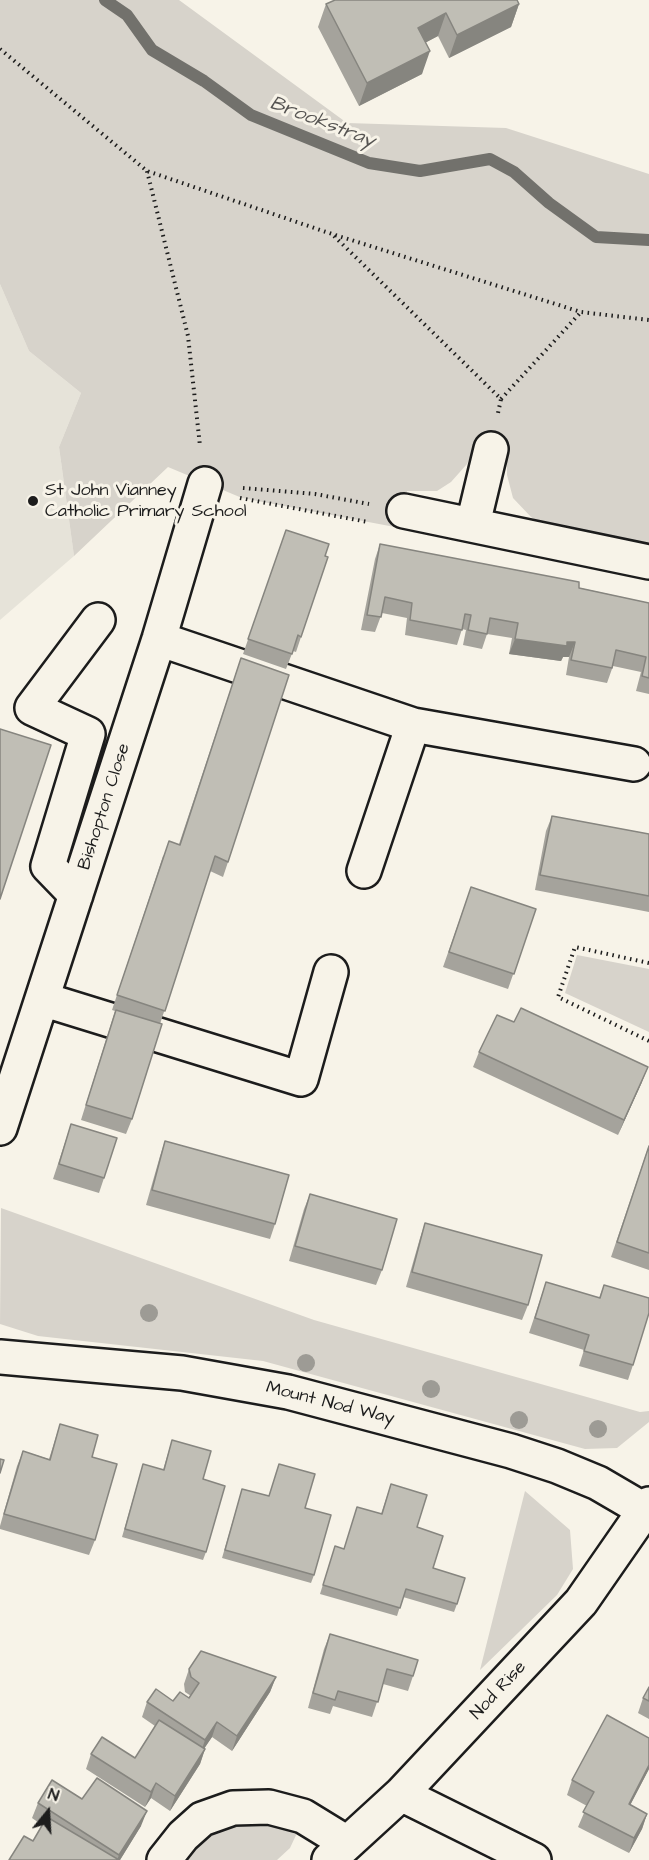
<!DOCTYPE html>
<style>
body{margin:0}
#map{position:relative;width:649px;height:1860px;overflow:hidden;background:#f7f3e8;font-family:"Architects Daughter",sans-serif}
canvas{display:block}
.north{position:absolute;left:18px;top:1782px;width:60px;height:60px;-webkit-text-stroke:4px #f7f3e8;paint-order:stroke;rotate:18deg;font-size:16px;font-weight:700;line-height:24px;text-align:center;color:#1c1c1c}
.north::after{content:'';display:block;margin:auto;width:21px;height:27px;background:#1c1c1c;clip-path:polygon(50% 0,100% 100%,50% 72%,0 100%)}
</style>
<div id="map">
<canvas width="649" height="1860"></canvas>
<div class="north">N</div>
</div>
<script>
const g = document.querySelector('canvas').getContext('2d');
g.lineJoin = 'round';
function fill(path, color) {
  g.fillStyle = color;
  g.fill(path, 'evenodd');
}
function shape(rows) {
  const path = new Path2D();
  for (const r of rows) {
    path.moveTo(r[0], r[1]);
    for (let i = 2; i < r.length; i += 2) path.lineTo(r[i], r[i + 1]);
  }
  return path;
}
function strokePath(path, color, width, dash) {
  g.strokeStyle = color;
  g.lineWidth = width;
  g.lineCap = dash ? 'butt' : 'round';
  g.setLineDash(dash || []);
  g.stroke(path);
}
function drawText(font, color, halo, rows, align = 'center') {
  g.font = font + ' "Architects Daughter",sans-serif';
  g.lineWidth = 6;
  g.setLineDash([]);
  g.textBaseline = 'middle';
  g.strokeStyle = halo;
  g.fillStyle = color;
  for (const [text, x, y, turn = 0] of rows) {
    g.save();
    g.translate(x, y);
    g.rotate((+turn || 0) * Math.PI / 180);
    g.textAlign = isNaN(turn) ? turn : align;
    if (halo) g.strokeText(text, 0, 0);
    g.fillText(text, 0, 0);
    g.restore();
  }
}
const built = shape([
 [0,284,29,351,81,393,59,447,74,556,0,620]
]);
const green = shape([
 [0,0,179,0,347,123,506,128,649,174,649,548,547,528,531,517,513,498,507,475,507,449,476,445,467,464,451,482,437,491,407,491,400,528,242,498,168,467,74,556,59,447,81,393,29,351,0,284],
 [577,955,649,969,649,1032,565,993],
 [1,1208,314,1320,640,1412,649,1411,649,1422,617,1448,585,1449,263,1361,38,1336,0,1324],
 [525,1491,570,1530,573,1569,557,1595,480,1670],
 [245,1819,284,1826,297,1833,290,1848,277,1860,178,1860,212,1827]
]);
const stream = shape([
 [105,0,127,15,152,50,204,81,251,115,369,163,420,171,490,159,514,172,549,203,596,237,649,240]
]);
const path = shape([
 [0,49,147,171,332,234,581,312,649,320],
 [147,171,188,336,200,446],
 [334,236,501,399,498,413],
 [501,399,581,312],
 [243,488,315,494,369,504],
 [240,498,368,522],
 [649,963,575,947,558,997,649,1041]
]);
const minor = shape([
 [404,511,649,562],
 [473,524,491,449],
 [159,639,413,725,634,764],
 [364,871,413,725],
 [76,895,48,866,88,734,32,708,98,620],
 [42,999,301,1079,331,972],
 [0,1128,159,639,205,484],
 [0,1357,182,1373,288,1392,511,1451,557,1466,598,1483,646,1511],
 [401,1794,534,1860],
 [164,1860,183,1836,202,1819,233,1808,269,1807,303,1816,347,1843],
 [329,1860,401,1794,581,1602,649,1504]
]);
const trees = [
 [149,1313],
 [306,1363],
 [431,1389],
 [519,1420],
 [598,1429]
];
const wall = shape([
 [326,4,519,4,511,27,449,58,438,36,426,42,422,74,359,106,318,27],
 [286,530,301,637,296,652,293,651,286,669,243,654],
 [380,544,649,603,649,694,636,691,641,672,613,666,607,683,566,675,569,657,563,657,561,661,509,654,512,638,487,634,482,649,463,645,466,630,462,629,457,645,442,642,405,635,407,618,382,613,375,632,361,630,375,559],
 [241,658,228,862,223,877,210,871,160,1024,132,1119,126,1134,81,1120,115,1011,112,1010,163,856,179,844],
 [552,816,649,834,649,912,535,890,546,831],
 [471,887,536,909,508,989,443,967],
 [514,1022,642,1082,618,1135,473,1067,479,1052],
 [71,1124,104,1178,99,1193,53,1179],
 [165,1141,275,1224,270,1239,146,1205,160,1156],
 [649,1145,649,1270,611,1257],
 [310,1194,382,1270,376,1285,289,1261,304,1209],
 [425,1223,528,1305,522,1320,406,1287,420,1238],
 [546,1282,599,1298,604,1285,633,1365,628,1380,579,1366,584,1350,529,1333],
 [60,1424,92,1457,95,1540,89,1555,0,1529,0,1526,17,1466,23,1451,49,1459],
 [172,1440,203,1479,206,1552,203,1560,122,1537,143,1464,163,1470],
 [279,1464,305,1508,314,1575,311,1583,222,1558,242,1489,269,1496],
 [391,1484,417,1527,433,1568,457,1604,454,1612,403,1597,397,1616,320,1594,335,1546,344,1549,357,1507,381,1514],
 [330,1634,413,1676,408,1691,383,1684,372,1717,333,1706,330,1714,308,1708,324,1649],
 [189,1669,276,1677,270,1692,232,1751,212,1737,204,1748,205,1749,200,1764,170,1811,151,1798,145,1807,86,1769,91,1754,135,1758,155,1726,142,1717,147,1702,173,1701,189,1698,191,1696,185,1692,184,1684],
 [649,1687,649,1719,638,1713,643,1698],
 [649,1738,649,1769,630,1805,647,1814,642,1829,629,1853,578,1827,587,1806,567,1795,572,1780],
 [82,1799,141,1826,120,1860,9,1860,33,1841,42,1825,32,1818,38,1803]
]);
const shadedWall = shape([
 [519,4,511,27,449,58,457,35],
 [446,13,438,36,410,51,418,28],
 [430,51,422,74,359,106,367,83],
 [515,639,567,642,575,642,569,657,563,657,561,661,509,654],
 [648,1067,642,1082,618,1135,624,1120],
 [276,1677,270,1692,232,1751,237,1736],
 [217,1722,212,1737,200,1755,205,1740],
 [205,1749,200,1764,170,1811,175,1796],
 [649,1765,649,1769,623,1819,629,1804],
 [156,1783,151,1798,145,1807,151,1792],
 [147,1811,141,1826,120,1860,117,1860,119,1855],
 [647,1814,642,1829,629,1853,634,1838]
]);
const building = shape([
 [335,0,517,0,519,4,457,35,446,13,418,28,430,51,367,83,326,4,335,0],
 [286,530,329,544,325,556,328,557,301,637,298,635,292,654,248,639,286,530],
 [380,544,579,582,579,588,649,603,649,678,642,676,646,657,616,650,612,668,571,660,575,642,567,642,567,646,515,639,518,623,490,618,487,634,468,630,471,615,465,614,462,630,447,627,410,620,412,603,385,597,381,617,367,615,380,544],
 [241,658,289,675,228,862,215,856,165,1011,117,995,169,841,180,845,241,658],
 [0,729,51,745,0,899,0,729],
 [552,816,649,834,649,896,540,875,552,816],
 [471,887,536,909,514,974,449,952,471,887],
 [521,1008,648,1067,624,1120,479,1052,497,1015,514,1022,521,1008],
 [116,1010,162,1024,132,1119,86,1105,116,1010],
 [71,1124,117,1138,104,1178,59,1164,71,1124],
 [165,1141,289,1175,275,1224,152,1190,165,1141],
 [649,1146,649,1253,617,1242,649,1146],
 [310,1194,397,1219,382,1270,295,1246,310,1194],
 [425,1223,542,1255,528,1305,412,1272,425,1223],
 [546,1282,600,1298,604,1285,649,1298,649,1313,633,1365,584,1351,589,1335,535,1318,546,1282],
 [60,1424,98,1435,92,1457,117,1464,95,1540,4,1514,23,1451,50,1460,60,1424],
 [172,1440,211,1451,203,1479,225,1486,206,1552,125,1529,143,1464,164,1470,172,1440],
 [0,1459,4,1460,0,1473,0,1459],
 [279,1464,315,1474,305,1508,331,1515,314,1575,225,1550,242,1489,269,1496,279,1464],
 [391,1484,427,1495,417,1527,443,1536,433,1568,465,1578,457,1604,406,1589,400,1608,323,1585,335,1546,344,1549,357,1507,382,1514,391,1484],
 [330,1634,418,1660,413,1676,387,1669,378,1702,338,1691,335,1700,313,1693,330,1634],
 [201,1651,276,1677,237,1736,217,1722,205,1740,147,1702,156,1689,173,1701,180,1692,189,1698,199,1683,191,1677,189,1669,201,1651],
 [649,1687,649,1701,643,1698,649,1687],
 [607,1715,649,1738,649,1765,629,1804,647,1814,634,1838,583,1812,594,1792,572,1780,607,1715],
 [159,1720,205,1749,175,1796,156,1783,151,1792,91,1754,102,1737,135,1758,159,1720],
 [97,1778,147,1811,119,1855,38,1803,52,1780,82,1799,97,1778],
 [47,1817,119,1860,9,1860,24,1836,33,1841,47,1817]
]);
const markers = [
 [33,501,6,"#1c1c1c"]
];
const poiNames = [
 ["St John Vianney",45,491],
 ["Catholic Primary School",45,512]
];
const streetNames = [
 ["Bishopton Close",105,807,-72],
 ["Mount Nod Way",330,1404,14],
 ["Nod Rise",499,1691,-47]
];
const waterNames = [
 ["Brookstray",322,123,21]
];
fill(built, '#e6e3d9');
fill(green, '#d7d3cb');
strokePath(stream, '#72716c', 12);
strokePath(minor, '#1c1c1c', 38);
strokePath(path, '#1c1c1c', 4, [1.5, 4.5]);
strokePath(minor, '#f7f3e8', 33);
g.fillStyle = '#9d9b95';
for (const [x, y] of trees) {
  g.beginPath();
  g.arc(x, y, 9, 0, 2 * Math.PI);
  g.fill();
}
fill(wall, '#a5a39c');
fill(shadedWall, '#86857f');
fill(building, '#c0beb5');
strokePath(building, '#86857f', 1.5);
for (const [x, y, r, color] of markers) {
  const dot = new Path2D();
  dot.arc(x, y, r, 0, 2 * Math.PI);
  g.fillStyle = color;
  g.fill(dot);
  strokePath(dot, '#f7f3e8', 2);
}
drawText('18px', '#1c1c1c', '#f7f3e8', poiNames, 'left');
drawText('18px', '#1c1c1c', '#f7f3e8', streetNames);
drawText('italic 20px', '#565452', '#f7f3e8', waterNames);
</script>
